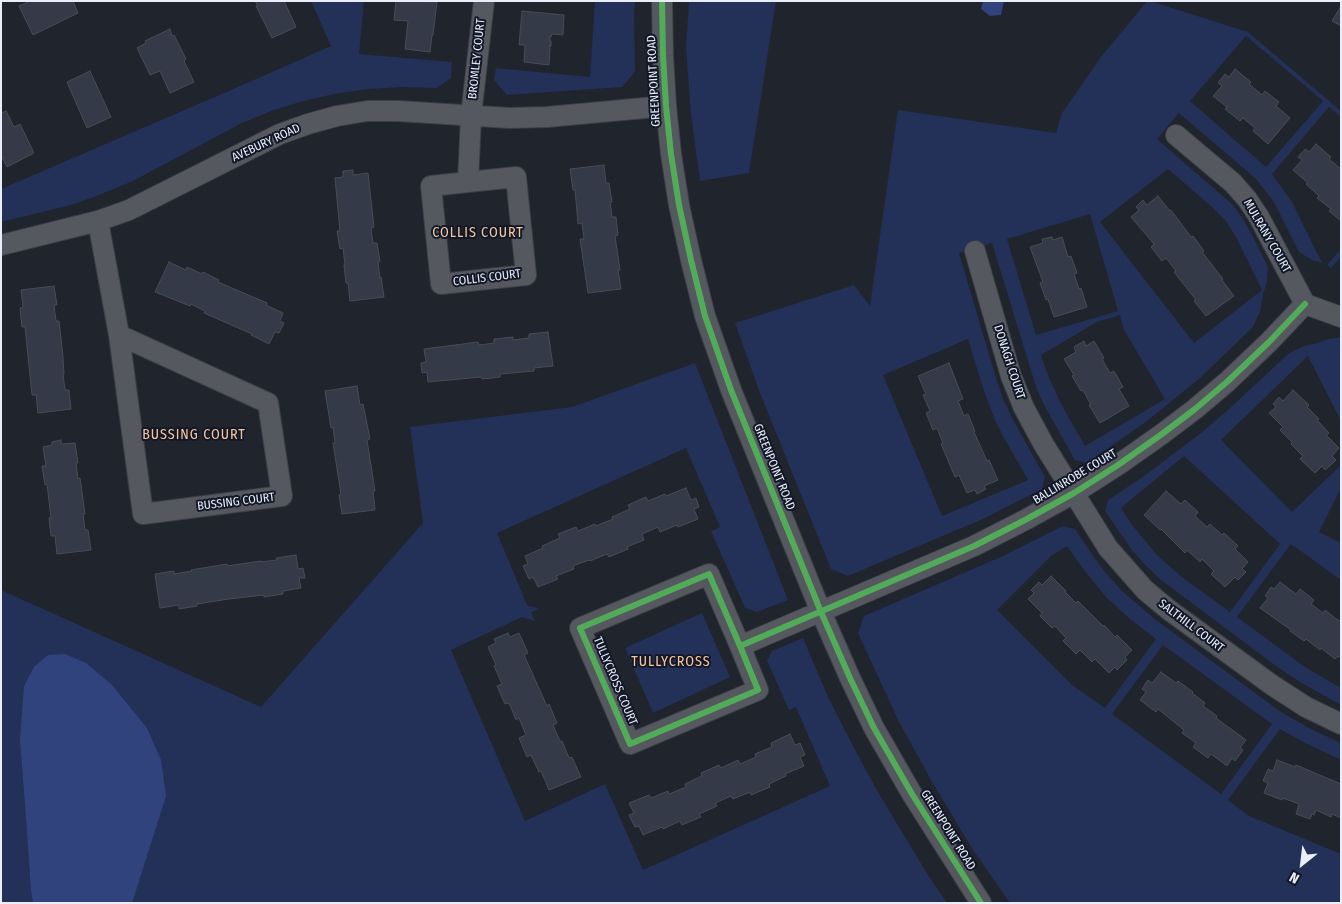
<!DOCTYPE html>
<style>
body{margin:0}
#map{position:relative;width:1342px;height:904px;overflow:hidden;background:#20242d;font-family:"Fira Sans Condensed",sans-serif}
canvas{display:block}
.frame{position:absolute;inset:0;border:2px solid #eaeefa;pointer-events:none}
.north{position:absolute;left:1277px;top:839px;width:50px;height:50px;-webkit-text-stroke:4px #121828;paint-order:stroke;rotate:209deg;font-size:14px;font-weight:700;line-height:20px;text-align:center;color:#eaeefa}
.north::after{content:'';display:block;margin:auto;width:18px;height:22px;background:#eaeefa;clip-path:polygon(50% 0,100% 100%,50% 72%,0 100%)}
</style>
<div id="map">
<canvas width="1342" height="904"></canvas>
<div class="frame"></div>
<div class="north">N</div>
</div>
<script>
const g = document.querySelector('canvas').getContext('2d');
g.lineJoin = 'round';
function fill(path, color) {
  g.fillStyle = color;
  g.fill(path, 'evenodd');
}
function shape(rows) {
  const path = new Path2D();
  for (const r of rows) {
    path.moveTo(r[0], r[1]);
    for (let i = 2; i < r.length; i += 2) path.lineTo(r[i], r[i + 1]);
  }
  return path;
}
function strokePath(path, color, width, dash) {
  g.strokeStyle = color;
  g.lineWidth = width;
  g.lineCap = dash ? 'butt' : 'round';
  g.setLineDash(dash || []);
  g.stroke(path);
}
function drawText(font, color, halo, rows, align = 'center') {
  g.font = font + ' "Fira Sans Condensed",sans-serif';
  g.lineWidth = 4;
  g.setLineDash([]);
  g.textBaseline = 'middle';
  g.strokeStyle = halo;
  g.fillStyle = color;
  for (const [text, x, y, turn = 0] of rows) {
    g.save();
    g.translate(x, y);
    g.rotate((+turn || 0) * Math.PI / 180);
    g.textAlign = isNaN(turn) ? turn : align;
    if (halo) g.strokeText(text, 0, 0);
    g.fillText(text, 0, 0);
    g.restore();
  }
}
const green = shape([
 [311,1,364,1,359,54,452,62,451,78,437,88,402,87,368,89,334,94,300,102,271,111,242,123,133,181,94,197,67,206,1,222,1,189,238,87,331,46],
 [595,1,635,1,634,18,635,72,622,87,507,95,494,80,496,68,590,77],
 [689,1,776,1,749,173,700,181,691,114,686,48],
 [1147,1,1150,1,1248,32,1341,111,1341,117,1329,107,1272,174,1292,202,1322,263,1312,260,1299,252,1274,202,1256,179,1179,113,1157,139,1233,205,1242,217,1250,231,1268,267,1267,282,1263,294,1260,312,1253,327,1200,378,1147,421,1087,463,1075,460,1044,405,1036,387,992,243,959,253,996,378,1003,399,1013,420,1045,477,1042,489,985,518,848,576,831,569,760,393,735,323,854,285,870,306,898,110,1056,133,1062,113,1101,57],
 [1246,36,1323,101,1266,167,1190,101],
 [1168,169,1212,207,1226,221,1236,237,1262,290,1194,343,1100,222],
 [1090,214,1118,311,1036,335,1007,239],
 [1120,315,1124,330,1165,399,1085,446,1060,402,1048,375,1041,355,1097,322],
 [968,339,983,388,995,420,1003,436,1028,480,942,516,883,375],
 [1341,249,1341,257,1331,268,1327,265],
 [1341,337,1341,421,1308,356,1221,440,1292,512,1341,465,1341,488,1319,532,1341,543,1341,580,1291,544,1237,617,1305,667,1341,688,1341,705,1300,682,1276,666,1161,580,1146,566,1132,550,1105,511,1108,500,1144,476,1201,433,1229,409,1288,354,1304,346,1318,343,1328,339],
 [1184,456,1280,544,1230,612,1183,578,1157,555,1133,526,1121,508],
 [695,363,788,600,757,612,745,608,711,531,720,527,686,448,497,533,527,605,539,609,531,612,535,621,522,617,451,650,525,821,605,784,643,870,830,786,796,707,789,710,767,661,772,651,803,638,828,697,853,746,879,794,928,875,947,903,1,903,1,590,261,707,423,523,410,427,572,407],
 [1063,526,1075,529,1091,553,1105,572,1121,590,1156,620,1281,712,1309,728,1341,743,1341,760,1305,743,1280,729,1228,800,1249,816,1341,854,1341,903,1010,903,973,850,931,780,899,722,858,633,864,616,1003,556],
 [1067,546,1084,570,1106,597,1131,620,1156,639,1105,708,1072,685,997,610,1051,556],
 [1163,645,1272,724,1221,794,1112,714],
 [702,613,730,677,653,713,625,648]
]);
const water = shape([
 [983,1,1004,1,1001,15,990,16,981,9],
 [65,654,86,663,112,685,147,728,161,760,166,796,132,903,33,903,31,890,26,817,20,740,24,686,34,667,48,655]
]);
const building = shape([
 [30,1,73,1,78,13,33,35,19,6,30,1],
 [255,1,284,1,296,27,272,38,256,6,258,6,255,1],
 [396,1,437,2,433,35,432,35,430,52,405,49,408,21,394,20,396,1],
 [1341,6,1341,26,1332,21,1341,6],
 [522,11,564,15,563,35,552,34,551,37,550,37,550,41,551,41,551,46,549,45,550,47,549,65,524,62,525,45,519,45,522,11],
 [170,29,172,36,174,35,186,59,184,61,194,82,170,93,160,71,150,75,137,48,146,43,145,41,170,29],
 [1235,69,1251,82,1249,84,1262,95,1265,91,1279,102,1276,106,1290,118,1268,144,1253,131,1255,128,1243,118,1240,121,1225,109,1227,107,1213,96,1222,86,1218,83,1225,74,1229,77,1235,69],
 [90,71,111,117,87,128,67,82,90,71],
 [6,111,14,127,20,124,34,153,7,167,1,155,1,113,6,111],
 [1316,144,1331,157,1329,159,1341,169,1341,221,1329,211,1331,209,1317,198,1319,196,1306,184,1308,183,1293,170,1302,160,1298,157,1305,149,1309,152,1316,144],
 [604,165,606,183,609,183,612,202,610,202,612,217,616,217,618,235,615,236,620,270,618,270,621,289,588,293,580,239,584,239,582,223,578,224,575,189,573,190,570,169,604,165],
 [353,170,353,175,368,173,374,227,371,228,373,243,377,243,380,261,378,262,380,278,381,277,384,297,350,301,348,283,346,283,344,265,345,265,343,248,340,249,337,231,340,231,335,178,343,177,343,171,353,170],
 [1158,196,1170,211,1171,210,1191,237,1193,236,1204,251,1202,252,1223,279,1222,280,1234,296,1206,316,1194,301,1196,300,1174,272,1176,271,1166,258,1162,261,1151,247,1154,244,1131,217,1139,210,1136,207,1143,200,1147,205,1158,196],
 [1052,237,1053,240,1062,237,1068,257,1071,256,1077,273,1074,274,1079,289,1081,288,1087,307,1054,317,1048,299,1046,300,1040,283,1043,282,1030,247,1043,243,1042,239,1052,237],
 [169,262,186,270,187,267,202,274,203,272,219,280,218,282,267,303,266,305,283,313,280,321,284,323,279,333,275,332,269,344,251,335,252,334,204,313,205,311,191,304,190,306,155,292,169,262],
 [54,286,57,305,54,305,56,321,59,321,63,357,64,374,63,374,65,390,69,390,71,409,38,413,36,395,32,395,25,327,22,327,20,308,23,307,21,290,54,286],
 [548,332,553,366,534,368,534,371,500,374,500,377,482,379,481,377,428,382,427,372,422,373,421,363,426,362,424,349,478,342,479,345,494,343,494,339,513,337,513,340,529,338,529,334,548,332],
 [1084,341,1086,346,1094,341,1104,358,1102,359,1110,373,1114,371,1123,387,1119,389,1129,406,1100,423,1089,405,1091,405,1083,390,1081,391,1072,376,1074,375,1064,359,1076,352,1074,347,1084,341],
 [949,363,963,399,958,401,964,416,968,414,975,431,974,432,987,461,989,460,998,480,984,486,986,489,977,494,975,490,967,493,959,475,955,477,941,444,943,443,937,428,933,430,926,413,930,411,923,395,926,394,918,376,949,363],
 [357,386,360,405,363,404,370,439,367,440,375,491,373,491,375,510,342,514,339,495,341,494,333,443,335,443,333,427,331,428,325,391,357,386],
 [1293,390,1309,405,1307,407,1319,419,1317,420,1329,433,1326,435,1339,448,1332,456,1336,460,1325,470,1322,466,1315,473,1300,459,1303,456,1291,444,1292,442,1280,430,1283,427,1269,413,1276,407,1273,404,1279,397,1283,401,1293,390],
 [61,440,61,444,75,443,78,463,76,463,78,479,80,478,85,514,83,514,85,530,88,530,91,550,57,554,55,536,51,536,49,518,51,518,47,484,45,485,42,466,46,466,43,447,52,445,52,442,61,440],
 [686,488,691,500,696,498,699,507,694,509,698,519,678,527,677,525,660,532,658,527,642,534,644,540,627,547,628,549,609,557,607,554,590,561,589,560,573,566,574,569,556,576,558,579,538,587,533,577,529,579,523,566,528,564,525,556,543,548,542,546,560,538,558,534,576,527,578,531,595,524,596,526,613,519,612,517,630,509,628,505,646,497,648,501,665,494,666,496,686,488],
 [1166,491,1181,504,1185,500,1198,512,1195,516,1207,527,1210,524,1222,535,1224,533,1238,546,1235,549,1248,562,1242,569,1246,572,1238,580,1235,577,1225,587,1211,574,1214,571,1202,559,1200,562,1187,550,1185,553,1161,529,1160,530,1144,515,1166,491],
 [296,555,298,569,303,568,305,578,299,578,301,588,283,591,283,594,264,597,264,595,229,599,197,604,197,606,179,609,179,605,160,608,155,574,174,571,174,574,192,571,191,570,227,564,227,566,261,561,261,562,277,560,276,558,296,555],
 [1051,576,1066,591,1065,592,1076,603,1078,601,1103,626,1104,625,1115,637,1117,635,1132,650,1125,657,1127,660,1117,670,1115,667,1109,673,1095,659,1092,662,1080,650,1076,654,1063,641,1066,638,1055,626,1052,628,1040,616,1042,613,1028,599,1034,593,1031,590,1039,582,1042,585,1051,576],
 [1280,582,1296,594,1300,589,1314,600,1311,604,1323,613,1325,610,1339,621,1341,620,1341,658,1338,656,1335,659,1321,648,1320,650,1306,639,1304,641,1290,631,1291,630,1260,608,1268,598,1265,596,1271,587,1274,589,1280,582],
 [508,633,510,637,519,633,528,653,524,655,547,706,549,704,557,723,553,725,560,741,562,741,569,758,572,757,581,777,549,790,541,771,539,772,531,755,527,757,519,738,526,735,519,718,516,720,509,703,505,704,497,686,502,684,494,666,496,665,488,647,496,643,494,639,508,633],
 [1161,672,1176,683,1178,681,1193,692,1192,693,1205,703,1203,706,1217,716,1216,718,1246,740,1240,748,1243,750,1235,761,1232,758,1227,766,1211,754,1208,758,1193,747,1196,743,1182,733,1184,730,1158,709,1156,712,1140,700,1146,692,1142,689,1148,680,1152,683,1161,672],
 [790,734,795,745,800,743,805,755,800,757,804,766,785,774,786,776,769,784,770,787,751,795,750,792,733,799,731,796,715,803,717,806,699,814,701,817,682,825,680,821,663,829,662,827,643,835,639,826,635,827,629,815,634,813,629,803,649,795,651,798,668,791,669,794,686,787,685,784,702,776,701,773,719,765,721,768,738,760,740,764,756,757,755,754,772,747,771,743,790,734],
 [1277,760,1295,767,1296,765,1341,784,1341,818,1332,814,1331,817,1316,810,1314,815,1312,814,1310,819,1296,814,1299,804,1283,798,1282,800,1264,793,1268,783,1263,781,1268,769,1273,771,1277,760]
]);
const minor = shape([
 [662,1,663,56,666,106,671,154,679,205,691,260,705,316,731,390,821,612,850,678,874,728,912,794,981,903],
 [1176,135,1233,183,1247,199,1259,217,1305,304],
 [468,182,516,177,526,275,441,284,431,186,468,182,471,116,484,1],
 [98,221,119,335,143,514,282,496,268,403,119,335],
 [1,245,98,221,129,210,280,134,308,124,337,116,367,111,398,111,509,118,547,117,666,106],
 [975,251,1011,376,1024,408,1044,445,1108,548,1145,590,1169,610,1272,685,1306,707,1341,724],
 [1305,304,1341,317],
 [740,646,758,690,630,744,580,628,709,574,740,646,974,546,1025,520,1074,493,1118,465,1162,434,1195,409,1228,381,1269,342,1305,304]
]);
const cycleway = shape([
 [662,1,663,56,666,106,671,154,679,205,691,260,705,316,731,390,821,612,850,678,874,728,912,794,981,903],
 [740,646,758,690,630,744,580,628,709,574,740,646,974,546,1025,520,1074,493,1118,465,1162,434,1195,409,1228,381,1269,342,1305,304]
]);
const streetNames = [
 ["BROMLEY COURT",477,59,-84],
 ["GREENPOINT ROAD",654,81,-93],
 ["AVEBURY ROAD",266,143,-25],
 ["MULRANY COURT",1267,236,60],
 ["COLLIS COURT",487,278,-7],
 ["DONAGH COURT",1009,362,72],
 ["GREENPOINT ROAD",774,467,68],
 ["BALLINROBE COURT",1075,477,-31],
 ["BUSSING COURT",236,502,-7],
 ["SALTHILL COURT",1191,626,37],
 ["TULLYCROSS COURT",615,681,67],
 ["GREENPOINT ROAD",948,830,58]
];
const neighbourhoodNames = [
 ["COLLIS COURT",478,233],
 ["BUSSING COURT",194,435],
 ["TULLYCROSS",671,662]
];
fill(green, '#233057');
fill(water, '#31437c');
fill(building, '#353a48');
strokePath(building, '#484c54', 1);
strokePath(minor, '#3b3f46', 22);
strokePath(minor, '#56585f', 20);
strokePath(cycleway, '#51ab58', 6);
drawText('12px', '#eaeefa', '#121828', streetNames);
g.letterSpacing = '1px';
drawText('14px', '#f8c69b', '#121828', neighbourhoodNames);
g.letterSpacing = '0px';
</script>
